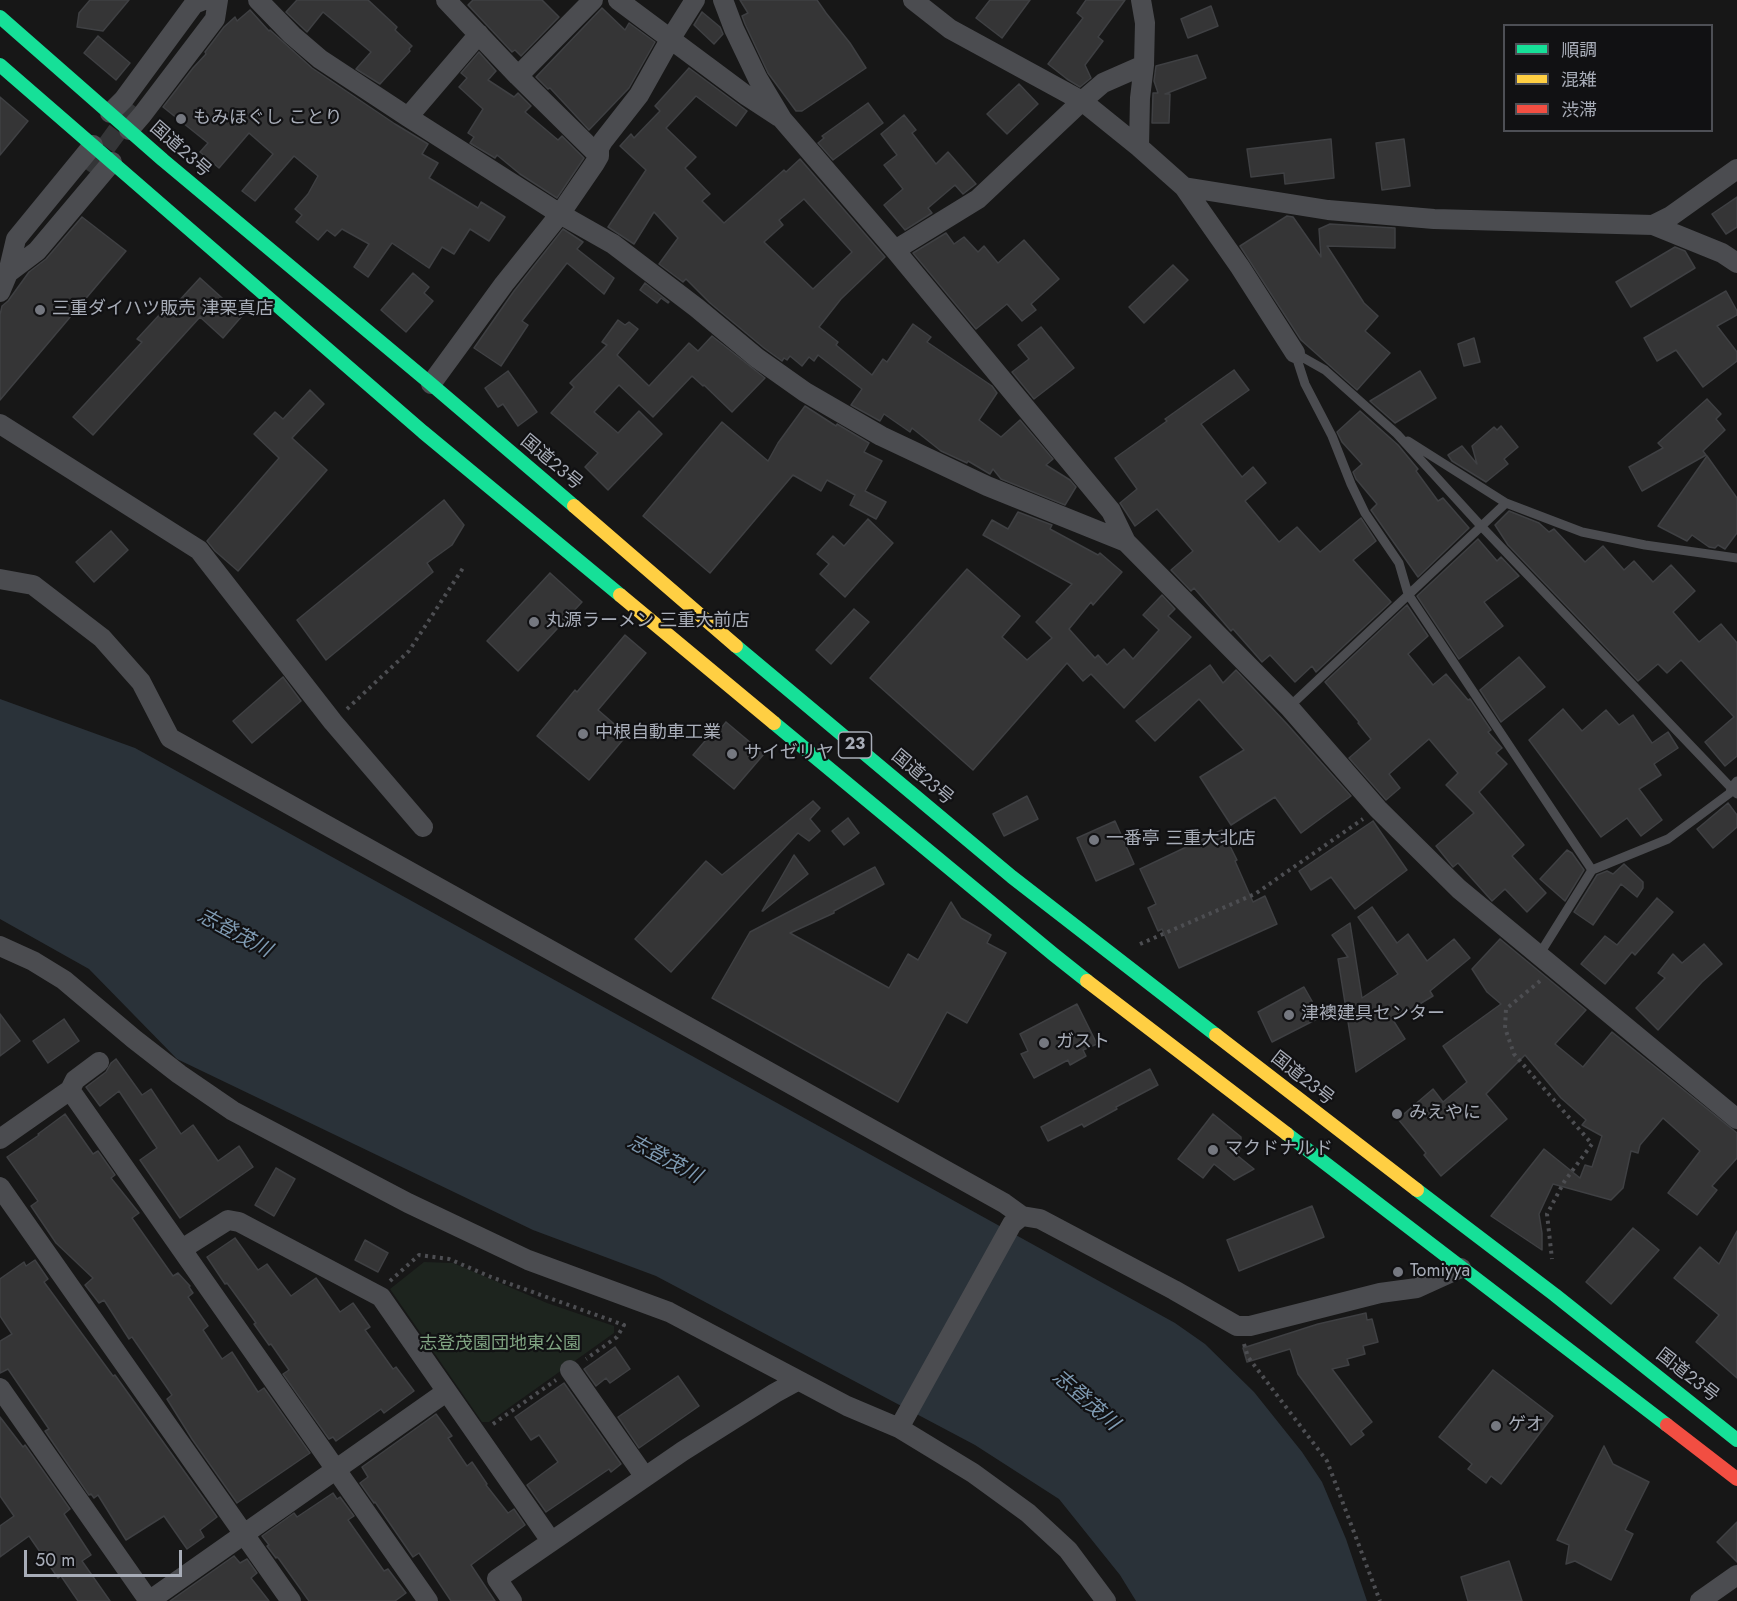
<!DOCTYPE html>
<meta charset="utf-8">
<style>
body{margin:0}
#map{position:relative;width:1737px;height:1601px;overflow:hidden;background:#171717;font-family:Jost,"Noto Sans JP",sans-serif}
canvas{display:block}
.legend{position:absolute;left:1503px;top:24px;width:210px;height:108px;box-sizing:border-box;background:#111113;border:2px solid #4d4f55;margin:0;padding:8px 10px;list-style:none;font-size:18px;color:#a8adb8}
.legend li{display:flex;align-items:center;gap:12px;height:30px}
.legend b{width:30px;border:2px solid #4d4f55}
.scale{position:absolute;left:24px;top:1550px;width:158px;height:27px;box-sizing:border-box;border:3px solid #a8adb8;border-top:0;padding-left:8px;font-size:18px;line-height:21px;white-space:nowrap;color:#a8adb8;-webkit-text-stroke:4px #111113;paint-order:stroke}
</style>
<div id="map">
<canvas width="1737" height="1601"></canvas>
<ul class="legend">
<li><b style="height:8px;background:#16e098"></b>順調</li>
<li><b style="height:8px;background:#ffcf43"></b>混雑</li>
<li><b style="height:8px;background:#f24e42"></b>渋滞</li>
</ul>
<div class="scale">50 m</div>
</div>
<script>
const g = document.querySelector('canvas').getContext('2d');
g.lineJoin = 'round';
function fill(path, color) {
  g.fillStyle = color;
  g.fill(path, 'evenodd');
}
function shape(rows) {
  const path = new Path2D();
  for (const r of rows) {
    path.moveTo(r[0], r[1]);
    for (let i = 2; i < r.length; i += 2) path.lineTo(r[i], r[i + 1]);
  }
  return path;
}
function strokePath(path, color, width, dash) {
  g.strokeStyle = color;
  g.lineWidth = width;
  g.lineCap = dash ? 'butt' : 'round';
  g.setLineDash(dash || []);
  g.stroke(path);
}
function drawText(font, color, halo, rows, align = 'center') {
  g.font = font + ' Jost,"Noto Sans JP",sans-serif';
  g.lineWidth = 4.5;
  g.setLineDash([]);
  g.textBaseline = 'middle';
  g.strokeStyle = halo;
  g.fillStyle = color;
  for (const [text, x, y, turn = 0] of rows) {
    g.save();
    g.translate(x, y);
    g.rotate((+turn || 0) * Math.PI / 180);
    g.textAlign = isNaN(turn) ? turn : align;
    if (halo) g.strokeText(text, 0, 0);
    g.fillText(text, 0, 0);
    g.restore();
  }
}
const green = shape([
 [424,1262,453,1263,547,1303,614,1326,614,1333,489,1422,482,1422,390,1289]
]);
const water = shape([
 [0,699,135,748,1175,1323,1205,1344,1254,1392,1302,1452,1322,1482,1346,1539,1367,1601,1136,1601,1120,1575,1059,1499,975,1445,656,1276,533,1230,177,1059,89,969,0,919]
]);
const building = shape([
 [90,0,129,0,103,31,77,27,79,13,90,0],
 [297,0,368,0,397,27,395,30,412,46,409,49,410,51,380,84,356,69,371,52,323,12,307,32,286,12,297,0],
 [473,0,542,0,559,17,521,56,515,50,512,52,468,5,473,0],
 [740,0,817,0,826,13,850,43,866,68,802,111,796,111,768,73,745,24,742,16,748,13,740,0],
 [990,0,1030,0,1002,38,976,18,990,0],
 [1086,0,1125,0,1098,37,1103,41,1085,65,1091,78,1080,87,1067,79,1048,64,1083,18,1077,13,1086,0],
 [1211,6,1218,26,1188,38,1181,19,1211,6],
 [602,8,625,30,629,23,655,42,629,88,589,130,550,88,548,89,536,77,602,8],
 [250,10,269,31,270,30,312,68,395,124,428,144,422,154,438,163,429,178,478,208,481,202,505,217,489,241,470,229,454,254,442,247,429,268,392,243,368,277,354,267,369,244,342,229,335,236,327,230,318,240,296,222,302,215,295,209,308,194,318,176,294,156,255,201,242,191,273,154,249,133,219,168,200,152,208,143,163,107,193,68,206,54,205,52,224,27,235,17,237,21,250,10],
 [702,12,720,27,723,34,714,44,694,25,702,12],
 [98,36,130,63,116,80,84,53,98,36],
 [479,52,496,71,488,80,514,97,518,93,531,106,525,112,558,140,562,136,584,158,557,198,520,174,497,155,495,158,470,143,474,137,468,133,483,109,459,87,467,78,461,73,479,52],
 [1197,55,1206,78,1165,94,1170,94,1169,123,1152,123,1153,93,1158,93,1154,81,1156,66,1197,55],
 [689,68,747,111,736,126,696,96,666,128,696,157,685,168,710,194,702,201,724,223,784,170,786,172,800,159,885,257,841,299,819,327,838,342,836,345,872,375,883,359,887,362,913,324,931,337,927,342,992,386,997,393,979,420,1001,437,1020,420,1053,459,1046,465,1070,480,1076,487,1065,505,1001,479,993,469,990,474,968,461,967,463,941,451,912,428,910,432,884,414,880,421,851,405,862,389,818,355,814,361,809,357,802,366,790,356,787,360,784,358,782,361,764,348,710,303,686,279,683,282,659,264,678,238,654,212,634,244,608,227,646,170,620,146,631,134,634,138,660,111,655,106,689,68],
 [804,199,852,252,813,289,764,242,783,225,779,220,804,199],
 [1019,84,1038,104,1007,134,987,114,1019,84],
 [0,97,28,121,0,155,0,97],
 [868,103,883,123,833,160,818,143,824,138,822,136,868,103],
 [904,115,916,130,912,133,936,164,948,152,976,184,963,194,955,185,928,208,932,213,905,230,884,205,903,189,884,165,897,155,881,134,904,115],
 [1331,139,1334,178,1285,184,1284,173,1251,177,1247,149,1331,139],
 [1404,139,1410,186,1382,190,1376,143,1404,139],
 [1737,197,1737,227,1726,234,1712,214,1737,197],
 [1287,216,1293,217,1321,257,1319,229,1330,224,1395,228,1395,248,1327,246,1364,303,1378,316,1365,331,1390,353,1357,390,1301,340,1240,246,1287,216],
 [82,217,126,251,0,400,0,315,2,306,8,301,29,272,46,259,82,217],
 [563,229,583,242,577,249,614,278,604,294,567,263,522,321,528,325,501,366,474,348,514,291,563,229],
 [946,233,954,244,964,237,978,252,984,246,998,263,1024,240,1059,279,1031,304,1036,310,1022,321,1007,304,976,329,913,253,946,233],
 [1675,247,1685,251,1695,268,1631,307,1616,282,1675,247],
 [1173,265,1188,280,1144,323,1129,307,1173,265],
 [413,273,429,287,424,293,433,301,406,332,381,310,413,273],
 [200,278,242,316,223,338,200,317,93,435,73,417,142,342,137,339,161,313,165,316,200,278],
 [645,283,669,302,668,303,661,298,657,303,640,290,645,283],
 [1726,291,1737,311,1737,315,1717,326,1737,352,1737,361,1703,387,1676,350,1657,361,1644,338,1726,291],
 [618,320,625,325,629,322,638,329,617,355,649,386,689,343,698,351,712,336,765,378,732,412,704,385,703,386,692,376,653,417,619,385,594,412,618,433,639,411,662,434,608,490,585,467,598,453,551,413,574,387,570,383,607,345,602,342,618,320],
 [1041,327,1074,368,1034,399,1012,372,1029,359,1018,345,1041,327],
 [1474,338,1480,362,1464,366,1458,344,1474,338],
 [1234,370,1249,390,1201,424,1242,477,1253,467,1266,483,1245,501,1279,542,1297,527,1320,552,1361,518,1376,541,1353,560,1391,602,1316,672,1312,666,1295,682,1270,655,1262,662,1233,629,1231,631,1194,588,1191,591,1171,570,1193,551,1157,509,1135,526,1120,503,1137,489,1115,458,1167,421,1165,419,1234,370],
 [508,371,537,412,518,426,503,404,498,407,485,388,508,371],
 [1420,371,1436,398,1395,423,1370,401,1420,371],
 [310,390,324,404,292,438,327,470,238,571,215,551,207,541,279,458,254,434,275,412,283,419,310,390],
 [1707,399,1721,414,1716,419,1725,430,1703,451,1706,455,1642,491,1629,467,1663,448,1658,443,1707,399],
 [805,406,836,426,837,424,869,443,864,452,882,461,865,491,886,502,876,519,850,505,855,495,827,480,821,491,793,475,710,573,643,516,722,422,768,461,778,443,805,406],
 [1360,411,1398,445,1418,469,1416,471,1438,501,1443,498,1469,528,1418,577,1371,510,1377,504,1356,479,1353,472,1362,464,1342,442,1337,432,1360,411],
 [1501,426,1518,447,1504,459,1508,464,1486,482,1452,461,1448,455,1462,446,1477,464,1472,446,1494,427,1497,430,1501,426],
 [1707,456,1737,498,1737,533,1725,549,1718,545,1715,548,1709,547,1692,535,1687,541,1658,526,1707,456],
 [444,500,464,525,452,545,427,563,433,572,326,660,297,620,444,500],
 [1509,511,1539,523,1549,532,1554,529,1585,562,1603,546,1624,570,1634,561,1653,582,1671,565,1695,591,1673,612,1699,642,1721,624,1737,643,1737,756,1725,766,1705,742,1734,717,1681,660,1667,673,1658,664,1638,681,1508,545,1495,525,1509,511],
 [1018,512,1052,525,1050,529,1098,555,1100,553,1122,572,1093,605,1091,602,1069,629,1095,658,1098,655,1107,665,1124,649,1133,659,1159,630,1143,615,1162,595,1175,609,1168,616,1191,637,1124,708,1091,674,1083,681,1067,663,973,770,870,678,967,569,1020,616,1002,637,1027,660,1052,638,1036,622,1072,584,983,535,992,520,1008,529,1018,512],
 [868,519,893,543,845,597,820,574,829,564,817,554,833,536,844,546,868,519],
 [111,531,128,550,94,582,76,562,111,531],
 [1478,539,1497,561,1501,557,1519,576,1484,602,1503,626,1459,659,1417,596,1478,539],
 [550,573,582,602,518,671,487,641,550,573],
 [1407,605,1428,636,1408,654,1433,685,1446,674,1468,700,1470,699,1491,730,1488,732,1502,748,1496,753,1507,764,1479,792,1524,845,1512,856,1546,893,1527,912,1505,889,1492,901,1458,863,1453,867,1436,846,1474,813,1446,785,1458,773,1429,739,1389,774,1400,788,1386,800,1349,758,1371,739,1358,723,1359,722,1325,682,1407,605],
 [854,609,869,622,831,664,816,650,854,609],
 [625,635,646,653,598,710,627,735,589,780,537,736,575,690,577,692,625,635],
 [1519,657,1545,687,1501,722,1480,690,1519,657],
 [1210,665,1223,683,1236,670,1287,724,1351,796,1301,833,1275,797,1231,825,1200,777,1244,750,1199,699,1155,741,1136,721,1210,665],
 [283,677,301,701,252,743,233,721,283,677],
 [1563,709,1582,731,1606,710,1619,725,1633,715,1652,743,1668,732,1678,748,1654,764,1661,775,1639,789,1662,820,1641,836,1627,818,1601,837,1529,740,1563,709],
 [726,722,764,754,734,789,693,755,711,734,714,737,726,722],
 [1027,796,1038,819,1004,836,993,814,1027,796],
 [813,801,820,808,810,819,820,831,809,841,798,833,671,972,635,939,706,861,722,875,813,801],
 [1728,803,1737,815,1737,827,1713,848,1697,829,1728,803],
 [848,818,859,833,844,845,832,831,848,818],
 [1115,821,1134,864,1096,881,1077,838,1115,821],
 [1373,821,1407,870,1355,909,1331,877,1311,890,1299,871,1373,821],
 [1222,830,1237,860,1235,861,1253,902,1265,896,1277,924,1179,968,1162,929,1158,931,1148,908,1156,904,1140,869,1222,830],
 [1567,850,1572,853,1584,870,1565,901,1540,879,1567,850],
 [794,855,808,874,763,911,762,911,794,855],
 [1624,864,1643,882,1643,888,1637,897,1621,884,1593,925,1574,912,1597,875,1607,871,1613,874,1624,864],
 [875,867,884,884,834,911,834,913,790,933,889,988,908,954,918,960,951,902,961,918,991,935,987,943,1006,953,967,1023,947,1012,898,1102,712,998,750,932,875,867],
 [1657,898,1673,912,1635,955,1632,952,1605,984,1581,964,1605,936,1617,945,1657,898],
 [1372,907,1397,943,1408,934,1427,961,1454,939,1470,958,1430,991,1433,996,1393,1020,1405,1039,1356,1072,1338,959,1348,957,1332,935,1350,923,1362,998,1398,974,1358,917,1372,907],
 [1500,939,1586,1010,1555,1044,1583,1067,1612,1032,1737,1133,1737,1158,1712,1186,1717,1190,1697,1215,1668,1193,1700,1151,1663,1118,1640,1145,1638,1153,1631,1151,1623,1188,1611,1200,1553,1184,1539,1214,1542,1233,1542,1250,1491,1216,1544,1149,1580,1178,1585,1165,1592,1167,1602,1136,1582,1125,1586,1120,1561,1098,1525,1055,1486,1094,1507,1119,1441,1176,1424,1155,1426,1153,1398,1119,1433,1089,1443,1102,1467,1082,1443,1046,1501,1004,1487,992,1472,969,1500,939],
 [1704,944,1722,964,1702,982,1658,1030,1636,1008,1665,978,1658,973,1673,954,1682,963,1704,944],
 [1304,987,1321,1017,1272,1042,1258,1012,1304,987],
 [1077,1004,1097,1044,1083,1050,1086,1056,1070,1065,1068,1060,1034,1078,1021,1054,1028,1051,1020,1034,1077,1004],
 [0,1014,20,1041,0,1056,0,1014],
 [64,1019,79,1041,48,1063,33,1041,64,1019],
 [116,1059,142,1095,151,1089,181,1134,193,1125,218,1161,239,1146,253,1167,180,1218,140,1160,157,1148,119,1091,100,1106,86,1087,106,1072,111,1063,116,1059],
 [1150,1069,1158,1085,1116,1107,1117,1109,1084,1127,1082,1124,1048,1141,1041,1127,1150,1069],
 [65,1114,93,1154,98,1151,115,1175,111,1178,139,1213,132,1218,173,1276,178,1273,190,1286,189,1287,193,1293,188,1297,208,1326,203,1330,222,1359,232,1352,258,1392,264,1388,310,1453,237,1503,192,1439,167,1399,172,1395,132,1337,129,1339,104,1300,99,1303,85,1285,93,1278,56,1243,31,1206,38,1201,7,1157,39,1135,38,1134,65,1114],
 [1213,1114,1241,1137,1241,1143,1238,1156,1254,1169,1234,1180,1214,1164,1203,1178,1178,1159,1213,1114],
 [276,1168,295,1179,274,1216,255,1205,276,1168],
 [1312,1206,1324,1237,1239,1271,1227,1240,1312,1206],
 [1633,1228,1659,1250,1611,1304,1586,1282,1633,1228],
 [1737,1231,1737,1378,1696,1342,1719,1315,1674,1278,1700,1247,1719,1264,1737,1231],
 [235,1238,258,1270,267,1264,291,1296,316,1278,340,1312,353,1303,370,1327,365,1330,393,1369,396,1367,414,1391,384,1413,381,1409,336,1441,333,1437,329,1439,283,1374,289,1370,271,1344,269,1345,254,1324,256,1323,227,1283,225,1284,207,1257,235,1238],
 [365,1240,388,1253,378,1272,355,1260,365,1240],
 [35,1260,48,1279,44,1282,113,1376,115,1375,217,1517,200,1530,204,1537,187,1549,164,1516,126,1540,98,1495,94,1498,91,1494,89,1495,45,1431,49,1429,8,1369,0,1373,0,1341,12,1334,0,1316,0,1279,24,1262,26,1266,35,1260],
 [1366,1313,1367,1320,1372,1319,1378,1342,1363,1346,1365,1354,1347,1359,1349,1365,1332,1369,1372,1422,1361,1431,1364,1435,1351,1445,1298,1374,1290,1349,1247,1362,1243,1348,1318,1324,1366,1313],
 [615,1347,630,1369,610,1383,606,1378,596,1386,584,1369,615,1347],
 [1493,1370,1553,1416,1501,1484,1491,1476,1486,1483,1468,1469,1472,1464,1439,1437,1493,1370],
 [678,1376,699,1406,639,1448,618,1417,678,1376],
 [564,1383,621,1464,611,1472,609,1469,546,1512,527,1485,558,1462,539,1435,531,1440,515,1417,564,1383],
 [436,1414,452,1436,448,1438,467,1466,472,1462,487,1484,486,1485,508,1513,514,1509,525,1525,471,1565,495,1601,451,1601,419,1553,413,1557,375,1502,374,1503,360,1483,368,1477,362,1467,436,1414],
 [0,1417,23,1447,25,1445,70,1509,64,1514,91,1555,82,1561,110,1601,78,1601,61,1576,58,1578,29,1536,0,1557,0,1526,14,1516,0,1496,0,1417],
 [1604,1446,1613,1464,1649,1482,1625,1530,1633,1534,1611,1580,1575,1561,1566,1564,1569,1545,1557,1540,1604,1446],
 [333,1493,337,1499,340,1497,354,1516,348,1520,384,1571,388,1569,406,1593,395,1601,309,1601,279,1559,277,1557,276,1558,267,1546,269,1545,262,1536,294,1513,297,1517,333,1493],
 [1737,1522,1737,1562,1717,1542,1737,1522],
 [234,1556,240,1563,247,1559,257,1573,251,1578,269,1601,170,1601,234,1556],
 [1509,1561,1522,1601,1468,1601,1461,1577,1509,1561]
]);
const streetTunnel = shape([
 [88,171,138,103]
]);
const path = shape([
 [347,709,409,651,463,568],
 [1140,944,1255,894,1363,819],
 [1540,981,1506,1009,1505,1028,1514,1054,1592,1144,1564,1182,1547,1214,1552,1259],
 [390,1281,419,1255,449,1259,491,1277,624,1325,617,1337,586,1359],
 [1244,1344,1248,1357,1327,1461,1380,1601],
 [493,1424,556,1380]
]);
const lane = shape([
 [1295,353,1325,370,1397,434,1481,526,1737,794],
 [1295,353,1305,384,1332,436,1351,484,1365,513,1399,563,1408,594,1592,870],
 [1408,441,1506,503,1582,532,1645,545,1737,558],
 [1289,707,1506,503],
 [1539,955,1592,870,1668,839,1730,793,1731,788,1737,781]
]);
const street = shape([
 [258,0,292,35,320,59,408,117,560,214,613,244,697,308,757,358,805,392,881,436,987,486,1126,542],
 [446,0,518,76,599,156],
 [618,0,747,96,779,117],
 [723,0,734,29,758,79,782,119,895,250,1111,511,1126,542,1289,707,1378,809,1459,889,1737,1119],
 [913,0,950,29,1082,101,1139,147,1184,187,1240,267,1295,353],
 [518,76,593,0],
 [110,113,124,99,194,4,204,0],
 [408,117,479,34],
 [129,130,142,115,215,19,218,0],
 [1139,147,1140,98,1144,65,1145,23,1141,0],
 [1184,187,1328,210,1434,219,1653,225,1722,253,1737,263],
 [1653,225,1671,216,1737,169],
 [895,250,978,199,1082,101,1103,83,1144,65],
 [8,273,37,251,112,162],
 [0,292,8,273,16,239,93,145],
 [431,384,504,284,560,214,595,163,599,156,599,148,603,141,639,95,671,38,695,0],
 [0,424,199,550,333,722,423,827],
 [0,579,33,585,102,638,141,682,170,738,1004,1203,1022,1216],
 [0,946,33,961,64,980,134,1039,179,1074,233,1111,408,1203,528,1260,669,1312,847,1406,899,1428,1012,1224,1022,1216,1040,1219,1174,1290,1237,1326,1250,1326,1380,1293,1417,1288,1461,1268],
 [70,1090,428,1601],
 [0,1139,70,1090,75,1080,99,1062],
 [0,1187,291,1601],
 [182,1249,228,1220,239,1222,381,1297,551,1541],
 [570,1370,645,1477],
 [0,1388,149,1601],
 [899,1428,973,1473,1028,1513,1068,1550,1106,1601],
 [149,1601,446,1392],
 [512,1601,497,1579,683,1451,775,1393,797,1381],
 [1700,1601,1737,1575]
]);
const fast = shape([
 [0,17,163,160,431,384,574,506],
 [0,65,423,432,620,595],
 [736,646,1012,877,1216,1035],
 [774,723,1053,954,1087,981],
 [1287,1134,1667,1425],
 [1417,1190,1555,1295,1737,1440]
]);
const slow = shape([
 [574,506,736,646],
 [620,595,774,723],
 [1087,981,1287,1134],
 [1216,1035,1417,1190]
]);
const jam = shape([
 [1667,1425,1737,1479]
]);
const markers = [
 [181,119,6,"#757880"],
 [40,310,6,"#757880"],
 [534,622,6,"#757880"],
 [583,734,6,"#757880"],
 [732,754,6,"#757880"],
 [1094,840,6,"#757880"],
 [1289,1015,6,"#757880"],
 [1044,1043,6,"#757880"],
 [1397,1114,6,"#757880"],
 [1213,1150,6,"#757880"],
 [1398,1272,6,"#757880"],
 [1496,1426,6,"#757880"]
];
const shields = [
 [855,745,33]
];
const shieldNames = [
 ["23",855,745]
];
const poiNames = [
 ["もみほぐし ことり",193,119],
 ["三重ダイハツ販売 津栗真店",52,310],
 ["丸源ラーメン 三重大前店",546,622],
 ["中根自動車工業",595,734],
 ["サイゼリヤ",744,754],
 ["一番亭 三重大北店",1106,840],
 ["津襖建具センター",1301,1015],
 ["ガスト",1056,1043],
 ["みえやに",1409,1114],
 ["マクドナルド",1225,1150],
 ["Tomiyya",1410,1272],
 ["ゲオ",1508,1426]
];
const streetNames = [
 ["国道23号",180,150,41],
 ["国道23号",551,463,40],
 ["国道23号",922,778,40],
 ["国道23号",1302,1079,38],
 ["国道23号",1687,1376,38]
];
const parkNames = [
 ["志登茂園団地東公園",500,1345]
];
const waterNames = [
 ["志登茂川",234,934,28],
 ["志登茂川",664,1160,28],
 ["志登茂川",1085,1401,41]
];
fill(green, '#1d241e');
fill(water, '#2a3239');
fill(building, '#353536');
strokePath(building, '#3f4043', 1.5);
strokePath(streetTunnel, '#343537', 20, [20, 10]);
strokePath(path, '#4d4e52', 4, [3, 4.5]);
strokePath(lane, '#4b4c50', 9);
strokePath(street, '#4b4c50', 20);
strokePath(fast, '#16e098', 14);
strokePath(slow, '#ffcf43', 14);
strokePath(jam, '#f24e42', 14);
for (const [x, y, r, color] of markers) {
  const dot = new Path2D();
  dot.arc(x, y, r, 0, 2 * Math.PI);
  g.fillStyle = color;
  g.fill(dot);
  strokePath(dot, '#111113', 2);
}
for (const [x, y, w] of shields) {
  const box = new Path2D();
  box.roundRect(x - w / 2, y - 13, w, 26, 4.5);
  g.fillStyle = '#111113';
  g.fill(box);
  strokePath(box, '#a8adb8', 1.5);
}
drawText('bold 16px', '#a8adb8', null, shieldNames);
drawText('18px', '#a8adb8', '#111113', poiNames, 'left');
drawText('18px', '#a8adb8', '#111113', streetNames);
drawText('18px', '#7fa381', '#111113', parkNames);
drawText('italic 20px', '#7f9bb3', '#111113', waterNames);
</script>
